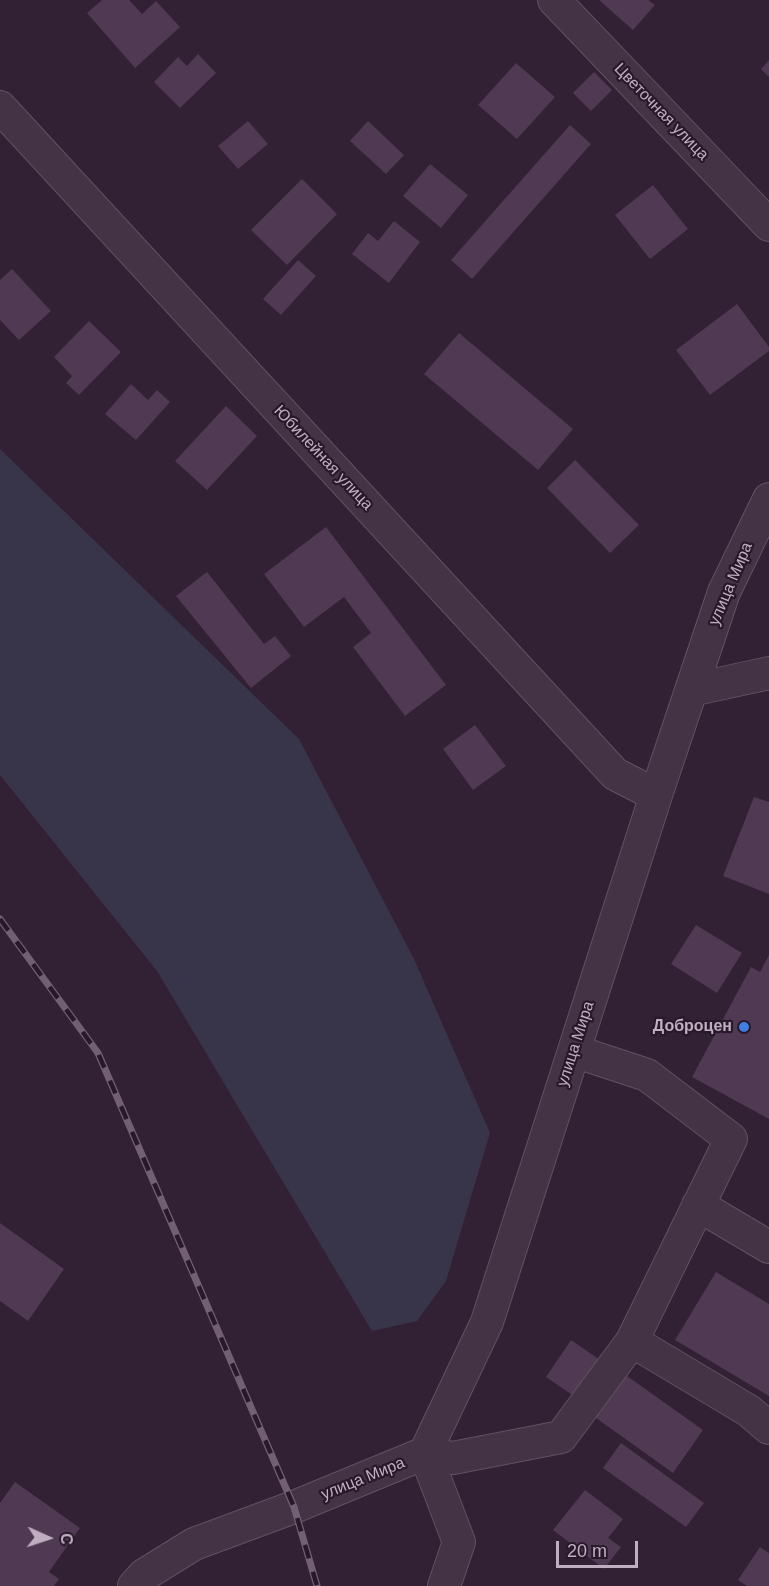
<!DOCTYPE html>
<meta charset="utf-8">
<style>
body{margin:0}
#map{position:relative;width:769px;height:1586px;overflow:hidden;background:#322034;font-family:Helvetica,sans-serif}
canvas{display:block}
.north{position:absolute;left:18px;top:1508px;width:60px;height:60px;-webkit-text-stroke:4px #28192a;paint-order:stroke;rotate:93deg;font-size:16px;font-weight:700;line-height:24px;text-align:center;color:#c1adc2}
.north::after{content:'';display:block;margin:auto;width:21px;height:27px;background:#c1adc2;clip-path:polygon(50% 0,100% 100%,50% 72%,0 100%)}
.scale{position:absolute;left:556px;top:1541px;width:82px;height:27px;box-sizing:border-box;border:3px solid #c1adc2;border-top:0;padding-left:8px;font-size:18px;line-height:21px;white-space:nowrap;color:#c1adc2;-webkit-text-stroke:4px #28192a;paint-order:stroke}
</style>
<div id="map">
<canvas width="769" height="1586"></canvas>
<div class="north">С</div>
<div class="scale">20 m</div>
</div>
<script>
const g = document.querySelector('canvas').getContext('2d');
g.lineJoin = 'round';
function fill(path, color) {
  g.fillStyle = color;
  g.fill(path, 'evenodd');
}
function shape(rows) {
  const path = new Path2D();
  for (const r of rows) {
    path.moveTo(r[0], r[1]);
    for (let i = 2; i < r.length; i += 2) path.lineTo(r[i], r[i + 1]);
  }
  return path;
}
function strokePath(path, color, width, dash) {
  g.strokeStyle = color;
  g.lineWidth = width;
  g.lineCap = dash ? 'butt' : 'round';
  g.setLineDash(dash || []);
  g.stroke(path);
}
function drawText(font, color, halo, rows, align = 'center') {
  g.font = font + ' Helvetica,sans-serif';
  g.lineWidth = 4.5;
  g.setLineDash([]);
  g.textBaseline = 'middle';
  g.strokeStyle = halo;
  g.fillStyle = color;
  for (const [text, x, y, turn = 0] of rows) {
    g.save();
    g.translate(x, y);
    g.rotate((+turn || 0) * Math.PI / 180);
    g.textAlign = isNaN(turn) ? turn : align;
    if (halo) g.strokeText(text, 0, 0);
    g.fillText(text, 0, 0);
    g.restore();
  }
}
const green = shape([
 [0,449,299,739,414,959,490,1133,446,1281,417,1321,372,1331,157,971,0,775]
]);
const building = shape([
 [102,0,129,0,142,14,156,1,180,27,135,68,87,13],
 [599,0,648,0,655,5,633,30],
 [198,54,216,73,180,108,154,82,178,57,187,66],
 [769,60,769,77,761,69],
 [516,63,555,97,517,139,478,105],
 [594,72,612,90,591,111,573,93],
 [248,121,268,144,238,169,218,146],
 [368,121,404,155,386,174,350,141],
 [570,125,591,144,472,279,451,260],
 [430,164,468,195,441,228,403,196],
 [302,179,337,214,287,265,251,230],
 [653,185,688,229,650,259,615,215],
 [394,221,420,242,389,283,352,254,368,233,378,241],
 [298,260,316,276,281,315,263,299],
 [12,269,51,311,19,340,0,320,0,280],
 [737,304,769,347,769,351,710,395,676,350],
 [89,321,121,352,79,395,66,383,72,376,54,357],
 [459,333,573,429,538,470,424,374],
 [131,384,148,400,157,390,170,402,136,440,105,414],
 [226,406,257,436,207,490,175,461],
 [575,460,639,525,610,553,547,488],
 [326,527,446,685,405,716,353,647,371,633,344,597,304,627,264,574],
 [207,572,264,644,275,636,291,656,251,688,176,596],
 [475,725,506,766,473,790,443,749],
 [754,797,769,802,769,894,723,876],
 [696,925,742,953,717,993,671,964],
 [769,955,769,1119,692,1077,751,967,760,972],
 [0,1223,64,1269,28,1321,0,1301],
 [716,1272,769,1304,769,1396,675,1340],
 [571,1340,606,1364,581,1401,546,1377],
 [620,1371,703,1430,673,1473,589,1413],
 [621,1443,704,1503,686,1527,603,1468],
 [15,1482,80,1528,49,1572,59,1579,54,1586,0,1586,0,1503],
 [585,1490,623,1519,608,1538,621,1547,604,1569,553,1530],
 [760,1547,769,1553,769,1586,747,1586,738,1580]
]);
const minor = shape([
 [554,0,769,225],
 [0,107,615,774,656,795],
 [691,690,769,673],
 [698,1205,769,1247],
 [632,1341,749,1411,769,1428],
 [425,1453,453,1458,561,1437,632,1341,731,1139,647,1075,574,1051],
 [425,1453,459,1542,444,1586],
 [134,1586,144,1575,194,1544,294,1507,425,1453,487,1322,656,795,724,592,769,499]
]);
const rail = shape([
 [0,919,98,1053,294,1507,317,1586]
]);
const markers = [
 [744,1027,6,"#3f7fe0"]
];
const streetNames = [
 ["Цветочная улица",661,112,46],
 ["Юбилейная улица",323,458,47],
 ["улица Мира",731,584,-67],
 ["улица Мира",576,1044,-72],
 ["улица Мира",363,1479,-22]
];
const poiNames = [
 ["Доброцен",732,1027]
];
fill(green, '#38354a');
fill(building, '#503952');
strokePath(minor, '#625163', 34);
strokePath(minor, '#443345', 32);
strokePath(rail, '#735f75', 7);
strokePath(rail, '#28192a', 4.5, [14]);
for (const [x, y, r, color] of markers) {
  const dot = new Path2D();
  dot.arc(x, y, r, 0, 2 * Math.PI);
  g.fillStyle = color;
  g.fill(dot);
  strokePath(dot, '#28192a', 2);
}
drawText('16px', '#c1adc2', '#28192a', streetNames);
drawText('bold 16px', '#c1adc2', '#28192a', poiNames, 'right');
</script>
